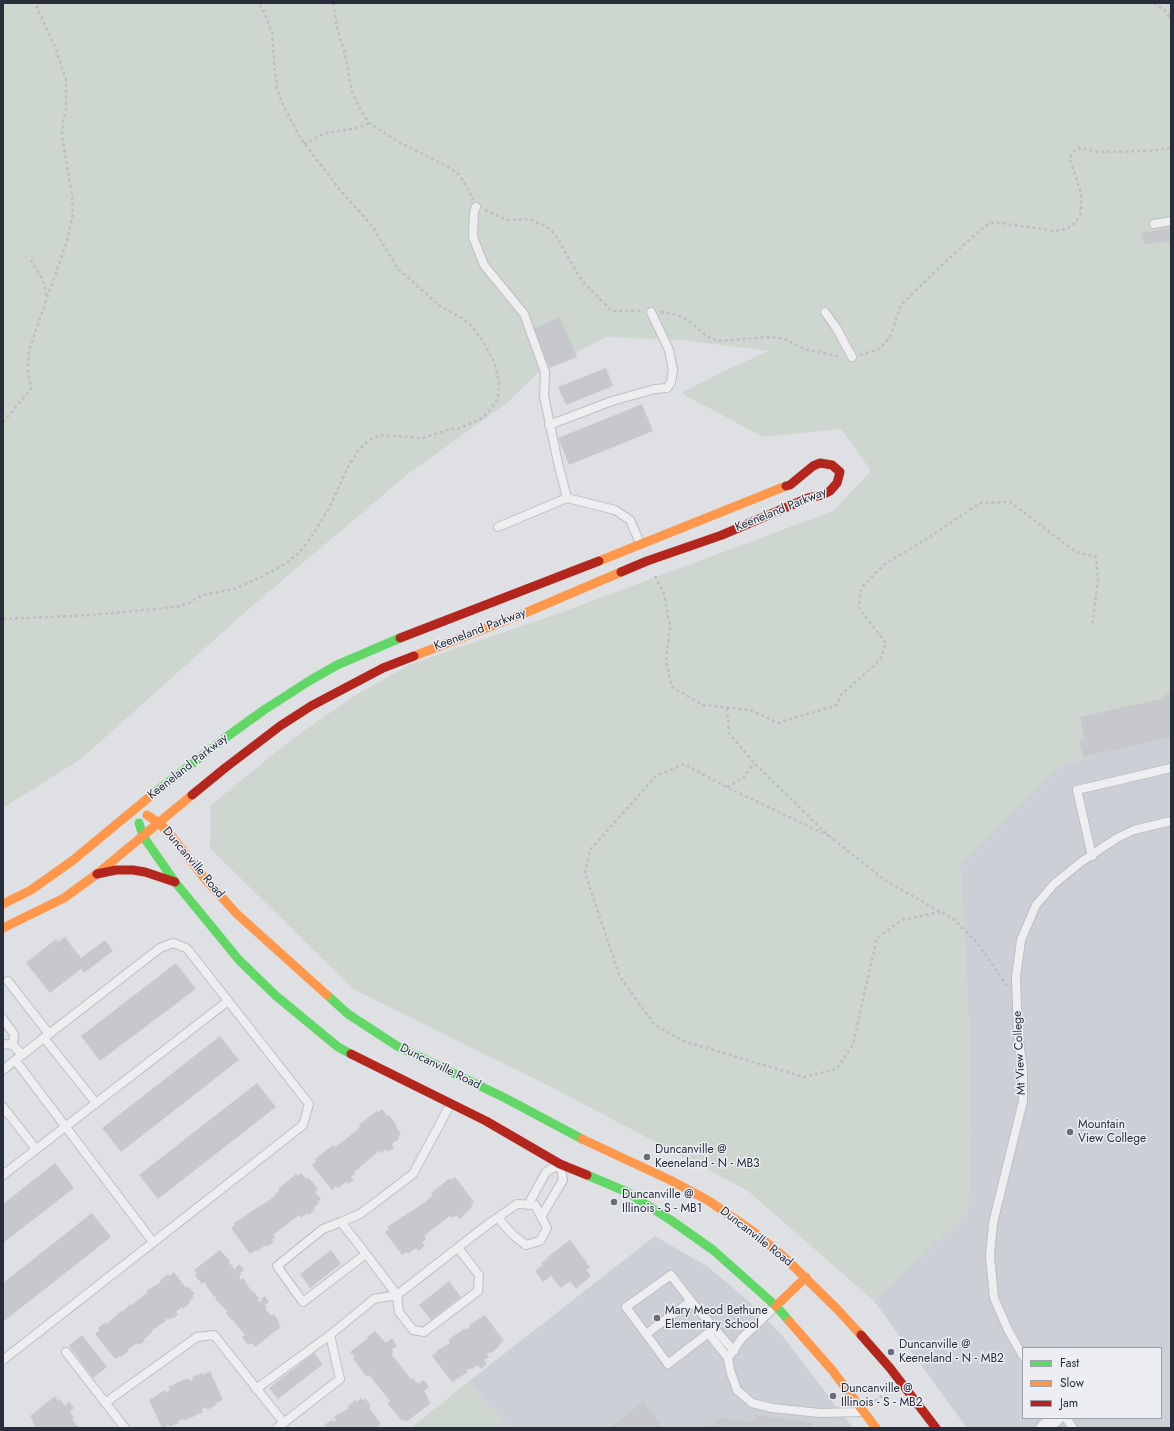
<!DOCTYPE html>
<style>
body{margin:0}
#map{position:relative;width:1174px;height:1431px;overflow:hidden;background:#dfe0e4;font-family:Jost,sans-serif}
canvas{display:block}
.frame{position:absolute;inset:0;border:4px solid #272d3b;pointer-events:none}
.legend{position:absolute;left:1022px;top:1347px;width:140px;height:72px;box-sizing:border-box;background:#eceef4;border:1px solid #9da1aa;margin:0;padding:5px 7px;list-style:none;font-size:12px;color:#272d3b}
.legend li{display:flex;align-items:center;gap:8px;height:20px}
.legend b{width:20px;border:1px solid #9da1aa}
</style>
<div id="map">
<canvas width="1174" height="1431"></canvas>
<div class="frame"></div>
<ul class="legend">
<li><b style="height:5px;background:#63d668"></b>Fast</li>
<li><b style="height:5px;background:#ff974d"></b>Slow</li>
<li><b style="height:5px;background:#b3261e"></b>Jam</li>
</ul>
</div>
<script>
const g = document.querySelector('canvas').getContext('2d');
g.lineJoin = 'round';
function fill(path, color) {
  g.fillStyle = color;
  g.fill(path, 'evenodd');
}
function shape(rows) {
  const path = new Path2D();
  for (const r of rows) {
    path.moveTo(r[0], r[1]);
    for (let i = 2; i < r.length; i += 2) path.lineTo(r[i], r[i + 1]);
  }
  return path;
}
function strokePath(path, color, width, dash) {
  g.strokeStyle = color;
  g.lineWidth = width;
  g.lineCap = dash ? 'butt' : 'round';
  g.setLineDash(dash || []);
  g.stroke(path);
}
function drawText(font, color, halo, rows, align = 'center') {
  g.font = font + ' Jost,sans-serif';
  g.lineWidth = 3;
  g.setLineDash([]);
  g.textBaseline = 'middle';
  g.strokeStyle = halo;
  g.fillStyle = color;
  for (const [text, x, y, turn = 0] of rows) {
    g.save();
    g.translate(x, y);
    g.rotate((+turn || 0) * Math.PI / 180);
    g.textAlign = isNaN(turn) ? turn : align;
    if (halo) g.strokeText(text, 0, 0);
    g.fillText(text, 0, 0);
    g.restore();
  }
}
const built = shape([
 [1171,731,1171,1428,967,1428,874,1301,968,1211,970,1052,960,865,1058,767],
 [1023,1348,1161,1348,1161,1418,1023,1418],
 [655,1236,708,1267,745,1298,784,1338,853,1428,509,1428,468,1382]
]);
const green = shape([
 [3,3,1171,3,1171,731,1058,768,960,865,970,1052,968,1212,874,1301,748,1191,555,1089,353,989,210,848,211,805,287,743,352,697,411,664,557,614,833,511,871,471,841,429,763,437,681,393,728,369,769,351,682,340,606,337,539,372,507,403,408,474,251,607,81,759,3,808],
 [468,1382,509,1428,411,1428]
]);
const building = shape([
 [1171,228,1171,241,1144,245,1141,233],
 [560,317,577,357,550,368,533,329],
 [606,368,613,386,566,405,558,387],
 [642,404,653,431,569,465,558,438],
 [1171,691,1171,737,1083,757,1079,740,1085,739,1080,717,1161,699],
 [65,937,81,958,105,940,113,951,84,973,81,969,50,993,26,963,56,939,58,942],
 [176,963,196,989,100,1061,81,1036],
 [220,1036,239,1060,121,1152,102,1128],
 [257,1083,276,1107,158,1199,139,1175],
 [382,1109,387,1116,389,1115,397,1126,396,1127,401,1134,398,1137,399,1139,392,1144,394,1148,388,1152,386,1149,381,1153,379,1151,354,1172,355,1174,351,1177,354,1180,348,1184,346,1182,338,1188,336,1186,332,1190,312,1165,316,1161,315,1159,333,1145,335,1147,346,1139,360,1127,359,1125,376,1111,378,1112],
 [55,1163,74,1188,3,1243,3,1204],
 [301,1173,306,1179,308,1177,318,1189,315,1192,321,1199,317,1202,319,1203,313,1208,315,1210,308,1215,307,1213,301,1218,299,1215,273,1235,275,1238,272,1240,274,1242,267,1247,266,1245,257,1251,256,1250,250,1254,231,1228,235,1225,234,1223,271,1199,279,1191,278,1189,296,1174,298,1176],
 [455,1177,474,1202,471,1205,472,1207,460,1219,456,1215,452,1218,450,1216,424,1236,426,1239,422,1242,425,1246,418,1251,416,1248,408,1254,407,1252,402,1255,385,1232,389,1229,387,1227,424,1203,433,1195,431,1193,450,1178,451,1180],
 [92,1213,111,1237,3,1322,3,1283],
 [570,1240,590,1267,586,1270,591,1276,576,1289,570,1281,561,1288,551,1276,543,1282,535,1271,543,1265,541,1263,548,1258,547,1257],
 [220,1250,230,1261,229,1262,235,1270,236,1269,235,1268,239,1264,244,1270,240,1273,241,1275,239,1277,241,1280,243,1278,252,1292,253,1291,260,1299,258,1300,260,1302,262,1301,261,1299,265,1296,269,1302,265,1305,267,1307,265,1308,271,1316,274,1314,279,1322,278,1323,281,1327,255,1347,252,1343,248,1345,242,1337,245,1335,234,1322,235,1321,234,1319,232,1321,226,1313,227,1311,215,1299,217,1298,215,1296,214,1297,204,1282,202,1284,195,1276,197,1274,194,1270],
 [331,1250,341,1264,310,1288,300,1274],
 [174,1272,186,1288,188,1286,195,1294,192,1296,194,1298,189,1301,190,1303,183,1309,182,1307,176,1312,178,1315,172,1319,171,1318,168,1320,167,1318,165,1320,166,1321,151,1331,153,1332,144,1339,145,1341,140,1345,138,1343,136,1345,135,1344,127,1350,129,1351,121,1357,120,1356,115,1359,95,1334,100,1330,98,1328,106,1322,107,1324,121,1311,122,1312,131,1304,132,1305,145,1294,146,1295,148,1293,146,1291,161,1282,160,1280,168,1274,169,1276],
 [449,1281,461,1297,431,1320,419,1305],
 [485,1315,504,1341,499,1345,499,1347,491,1353,490,1352,487,1354,489,1357,484,1360,487,1364,481,1369,478,1365,472,1369,471,1368,467,1370,468,1372,452,1382,432,1356,437,1352,436,1351,450,1343,448,1340,465,1328,466,1330,470,1327,469,1325],
 [375,1331,386,1343,392,1338,397,1346,392,1349,393,1351,392,1355,412,1380,413,1378,418,1384,424,1380,429,1387,424,1391,428,1397,427,1398,431,1403,406,1422,404,1419,402,1421,387,1403,390,1401,369,1375,367,1377,353,1359,355,1357,350,1352,368,1338,367,1337],
 [82,1335,107,1367,93,1378,69,1346],
 [314,1353,323,1364,278,1399,269,1388],
 [210,1371,223,1400,215,1404,216,1405,207,1410,206,1407,202,1409,203,1412,184,1421,183,1419,178,1421,179,1423,170,1427,169,1425,162,1428,149,1400,165,1390,166,1392,170,1390,168,1387,188,1378,190,1381,193,1379,192,1377,202,1373,203,1375],
 [55,1396,58,1401,60,1399,65,1406,69,1402,74,1408,70,1412,74,1418,72,1419,79,1428,37,1428,32,1421,33,1420,30,1416],
 [361,1398,362,1400,365,1398,371,1406,369,1408,381,1424,377,1427,378,1428,326,1428,324,1425,332,1420,334,1422,336,1420,334,1417,349,1408,348,1406,355,1400,357,1402],
 [643,1402,663,1428,609,1428],
 [756,1415,813,1423,812,1428,707,1428,707,1425,716,1426,717,1418,755,1422]
]);
const path = shape([
 [333,3,338,32,345,54,352,92,361,111,369,123,397,141,450,168,459,175,469,190,473,200],
 [1154,3,1164,10,1171,19],
 [304,144,325,133,358,128,369,123],
 [485,210,507,220,529,219,543,225,550,229,556,236,577,273,585,284,610,309,614,311,642,311],
 [31,260,43,280,47,298],
 [661,312,677,315,684,318,690,322,708,337,718,341,766,337,779,338,785,339,804,349,841,357],
 [860,355,877,350,884,344,890,337,901,305,947,260,985,226,994,222,1054,231,1067,229,1076,222,1080,215,1081,207,1081,193,1070,159,1071,155,1076,149,1080,148,1099,152,1151,151,1171,148],
 [3,422,31,389,28,370,29,350,66,244,73,214,72,195,62,135,63,122,66,108,66,80,55,47,35,3],
 [655,576,664,594,670,627,666,661,672,687,703,705,750,710,778,723,837,705,841,695,880,660,886,643,859,608,861,588,885,564,928,538,980,503,1010,502,1076,552,1096,557,1098,580,1092,626],
 [3,619,92,615,176,607,189,603,202,595,234,589,259,578,282,566,299,553,312,536,329,508,348,467,358,451,368,441,381,435,423,438,447,430,460,428,480,419,488,413,498,398,499,383,495,364,484,343,471,325,462,318,440,306,398,269,373,227,341,191,300,138,281,101,277,88,275,72,272,33,264,12,259,3],
 [727,708,729,733,754,763,829,836,886,881,955,920,979,945,1007,986],
 [727,787,743,778,754,763],
 [829,836,726,787,684,764,656,776,590,850,585,873,620,977,654,1024,683,1041,804,1077,837,1069,853,1044,877,938,902,920,940,912],
 [875,1401,887,1392]
]);
const lane = shape([
 [476,207,474,212,473,237,484,265,524,314,545,372,544,396,558,463,567,498],
 [1154,224,1171,221],
 [825,312,837,329,852,357],
 [549,425,612,401,655,389,667,388,671,382,673,370,669,350,651,312],
 [498,527,567,498,615,510,630,520,640,543],
 [1092,856,1077,790,1171,768],
 [8,981,49,1034],
 [3,1019,14,1034,13,1045,3,1044],
 [44,1038,96,1103],
 [15,1060,153,1242],
 [3,1070,19,1057],
 [3,1107,36,1149],
 [3,1175,228,1001],
 [528,1205,546,1172,560,1164,563,1180,541,1217],
 [341,1222,360,1214,413,1174,450,1105],
 [366,1254,303,1302,277,1266,323,1229,341,1222,366,1254,397,1295,399,1312,413,1330,424,1332,478,1291,479,1275,458,1248],
 [776,1306,742,1338,728,1358,730,1370,737,1390,752,1403,772,1408,820,1413,862,1412],
 [715,1328,668,1364,626,1307,671,1275,691,1301,734,1351],
 [708,1333,728,1358],
 [646,1334,691,1301],
 [66,1352,125,1428],
 [1023,1356,1008,1330,994,1298,990,1256,993,1223,1023,1101,1023,1069,1018,1035,1016,977,1021,940,1036,905,1054,884,1081,862,1117,838,1134,830,1171,821],
 [3,1360,303,1125,309,1104,189,951,186,948,173,943,160,948,22,1055,13,1045],
 [256,1389,330,1335],
 [105,1403,197,1337,214,1335,284,1423],
 [1066,1418,1073,1428],
 [277,1428,340,1379,330,1335,374,1299,397,1295,487,1225,517,1204,535,1205,547,1228,540,1241,526,1245,513,1235,498,1218]
]);
const street = shape([
 [1044,1428,1056,1418]
]);
const fast = shape([
 [153,794,225,738,264,710,309,681,337,665,400,638],
 [139,823,143,836,175,882,239,960,275,995,338,1047,351,1054],
 [327,995,348,1014,397,1046,505,1098,582,1139],
 [587,1175,627,1192,672,1221,713,1250,776,1306,789,1321]
]);
const slow = shape([
 [599,561,786,486],
 [414,656,525,613,621,572],
 [147,815,159,823,170,834,205,879,237,914,327,995],
 [3,904,31,890,72,861,153,794],
 [3,928,64,898,97,874,192,795],
 [582,1139,670,1180,709,1201,755,1233,785,1258,836,1308,861,1335],
 [776,1306,806,1277],
 [789,1321,832,1370,876,1428]
]);
const jam = shape([
 [621,572,647,561,722,535,808,498,822,495,830,491,837,483,840,472,832,465,820,463,813,466,790,485,786,486],
 [400,638,599,561],
 [192,795,225,768,280,726,311,706,383,668,414,656],
 [97,874,116,870,133,870,145,872,175,882],
 [351,1054,486,1121,560,1164,587,1175],
 [861,1335,890,1368,936,1428]
]);
const markers = [
 [1070,1132,4,"#676c76"],
 [647,1157,4,"#676c76"],
 [614,1202,4,"#676c76"],
 [657,1318,4,"#676c76"],
 [891,1352,4,"#676c76"],
 [833,1396,4,"#676c76"]
];
const streetNames = [
 ["Keeneland Parkway",781,510,-22],
 ["Keeneland Parkway",480,630,-21],
 ["Keeneland Parkway",188,767,-38],
 ["Duncanville Road",193,863,50],
 ["Mt View College",1020,1053,-93],
 ["Duncanville Road",440,1067,26],
 ["Duncanville Road",756,1237,38]
];
const poiNames = [
 ["Mountain",1078,1125],
 ["View College",1078,1139],
 ["Duncanville @",655,1150],
 ["Keeneland - N - MB3",655,1164],
 ["Duncanville @",622,1195],
 ["Illinois - S - MB1",622,1209],
 ["Mary Meod Bethune",665,1311],
 ["Elementary School",665,1325],
 ["Duncanville @",899,1345],
 ["Keeneland - N - MB2",899,1359],
 ["Duncanville @",841,1389],
 ["Illinois - S - MB2",841,1403]
];
fill(built, '#cdcfd7');
fill(green, '#ced7cf');
fill(building, '#c7c8cc');
strokePath(lane, '#bdbec2', 10);
strokePath(street, '#bdbec2', 17);
strokePath(path, '#bdbec4', 2.5, [3, 3]);
strokePath(lane, '#eeeef0', 8);
strokePath(street, '#eeeef0', 15);
strokePath(fast, '#63d668', 9);
strokePath(slow, '#ff974d', 9);
strokePath(jam, '#b3261e', 9);
for (const [x, y, r, color] of markers) {
  const dot = new Path2D();
  dot.arc(x, y, r, 0, 2 * Math.PI);
  g.fillStyle = color;
  g.fill(dot);
  strokePath(dot, '#eceef4', 1.5);
}
drawText('12px', '#272d3b', '#eceef4', streetNames);
drawText('12px', '#272d3b', '#eceef4', poiNames, 'left');
</script>
